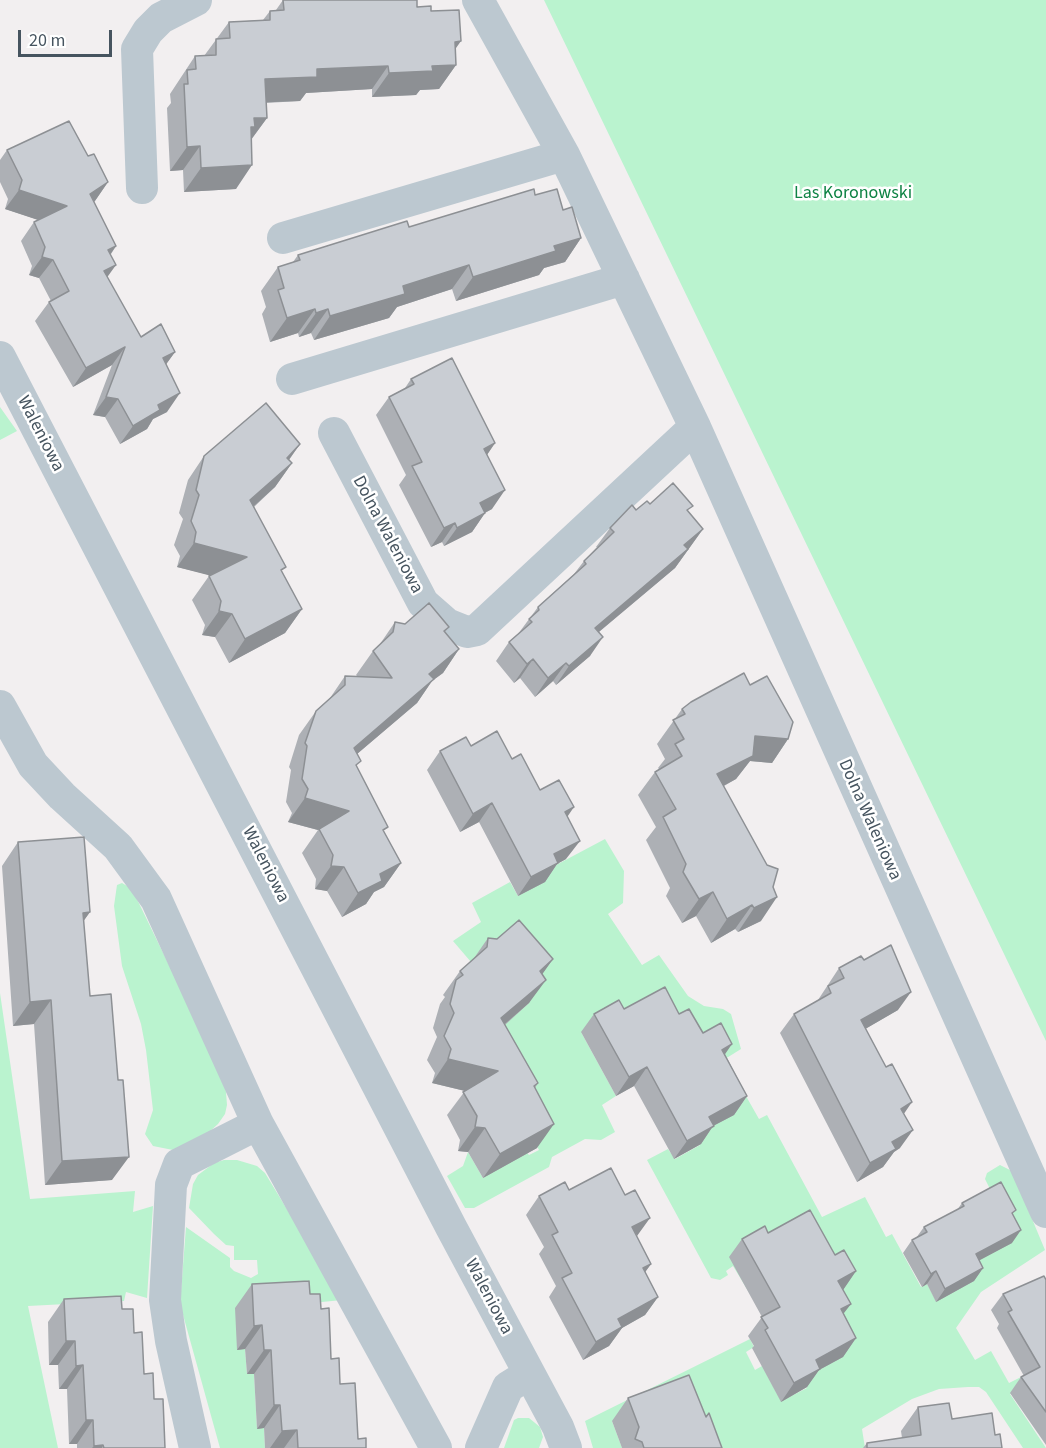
<!DOCTYPE html>
<style>
body{margin:0}
#map{position:relative;width:1046px;height:1448px;overflow:hidden;background:#f2eff0;font-family:"Source Sans 3",sans-serif}
canvas{display:block}
.scale{position:absolute;left:18px;top:30px;width:94px;height:27px;box-sizing:border-box;border:3px solid #46545f;border-top:0;padding-left:8px;font-size:18px;line-height:21px;white-space:nowrap;color:#46545f;-webkit-text-stroke:4px #fff;paint-order:stroke}
</style>
<div id="map">
<canvas width="1046" height="1448"></canvas>
<div class="scale">20 m</div>
</div>
<script>
const g = document.querySelector('canvas').getContext('2d');
g.lineJoin = 'round';
function fill(path, color) {
  g.fillStyle = color;
  g.fill(path, 'evenodd');
}
function shape(rows) {
  const path = new Path2D();
  for (const r of rows) {
    path.moveTo(r[0], r[1]);
    for (let i = 2; i < r.length; i += 2) path.lineTo(r[i], r[i + 1]);
  }
  return path;
}
function strokePath(path, color, width, dash) {
  g.strokeStyle = color;
  g.lineWidth = width;
  g.lineCap = dash ? 'butt' : 'round';
  g.setLineDash(dash || []);
  g.stroke(path);
}
function drawText(font, color, halo, rows, align = 'center') {
  g.font = font + ' "Source Sans 3",sans-serif';
  g.lineWidth = 5;
  g.setLineDash([]);
  g.textBaseline = 'middle';
  g.strokeStyle = halo;
  g.fillStyle = color;
  for (const [text, x, y, turn = 0] of rows) {
    g.save();
    g.translate(x, y);
    g.rotate((+turn || 0) * Math.PI / 180);
    g.textAlign = isNaN(turn) ? turn : align;
    if (halo) g.strokeText(text, 0, 0);
    g.fillText(text, 0, 0);
    g.restore();
  }
}
const green = shape([
 [544,0,1046,0,1046,1041],
 [0,407,17,431,0,440],
 [605,839,624,871,623,903,608,914,642,965,659,955,688,996,704,1006,723,1009,731,1014,741,1049,725,1059,759,1119,767,1115,822,1217,865,1197,886,1237,892,1234,921,1287,927,1284,936,1301,952,1281,1007,1223,985,1179,987,1173,1000,1165,1012,1171,1045,1250,981,1292,956,1328,975,1360,991,1351,1009,1383,1023,1376,1027,1384,1010,1394,1046,1448,1023,1448,986,1392,979,1387,968,1387,939,1389,912,1399,862,1429,865,1448,696,1448,612,1421,622,1448,593,1448,585,1421,750,1339,754,1347,746,1352,755,1370,762,1366,781,1401,807,1388,733,1266,726,1271,728,1275,720,1280,711,1278,647,1160,668,1149,675,1159,700,1145,581,1032,616,1096,602,1105,615,1132,601,1140,585,1139,552,1157,549,1167,474,1208,465,1208,447,1176,463,1166,468,1152,483,1178,524,1149,529,1155,539,1150,524,1123,497,1031,529,1003,471,962,453,941,481,922,472,903,510,882,518,896,541,873],
 [122,883,132,889,225,1080,227,1105,225,1114,218,1124,208,1133,173,1150,153,1146,145,1134,153,1110,146,1050,141,1024,122,966,114,906,117,885],
 [0,993,30,1199,135,1191,133,1212,153,1206,147,1298,126,1292,124,1301,28,1306,58,1448,0,1448],
 [224,1160,237,1160,257,1166,265,1173,342,1300,292,1305,245,1349,247,1374,254,1374,257,1428,264,1428,265,1448,220,1448,180,1304,186,1227,230,1258,230,1267,234,1271,251,1278,258,1274,257,1260,234,1260,234,1246,226,1245,214,1234,189,1208,193,1184,198,1175,214,1163],
 [518,1418,529,1418,540,1427,543,1437,539,1448,504,1448,514,1420]
]);
const minor = shape([
 [478,0,564,155,695,427,1046,1212],
 [142,188,137,49,148,31,161,18,196,0],
 [283,238,564,155],
 [0,357,451,1227,558,1427,566,1448],
 [292,379,624,279],
 [334,433,423,603,447,624,467,632,477,630,695,427],
 [0,706,33,765,62,796,118,847,156,899,258,1124,436,1448],
 [195,1448,171,1341,165,1300,171,1185,179,1164,258,1124],
 [481,1448,508,1387,529,1374]
]);
const wall = shape([
 [283,0,417,7,431,11,455,50,456,65,439,89,420,90,416,95,372,97,372,89,306,93,300,101,266,103,267,118,251,140,236,189,184,192,183,170,170,171,167,108,171,103,170,94,195,56,204,56,229,22,263,20,270,11,276,10],
 [7,150,88,156,108,182,94,202,116,246,111,254,107,277,141,337,175,352,166,364,167,412,153,419,147,429,120,444,105,417,93,415,112,365,73,387,35,321,49,302,51,301,39,278,29,275,32,266,21,241,34,222,39,220,5,209,8,199,0,182,0,160],
 [535,195,563,210,581,238,565,262,544,268,539,275,456,301,452,289,397,307,389,318,314,340,311,333,299,337,298,333,270,342,262,314,266,307,261,291,278,267,293,262,298,255],
 [411,379,495,443,487,455,492,509,485,513,472,532,444,546,442,542,431,547,399,485,406,475,376,415,389,397,405,388],
 [300,444,289,460,292,463,275,487,254,507,282,572,302,609,285,633,229,663,215,637,202,635,205,625,192,600,209,576,210,575,177,567,180,556,174,545,183,519,179,513,188,480,204,456],
 [650,504,689,512,703,529,675,568,599,632,590,656,556,685,553,681,535,697,520,678,514,683,496,661,509,642,518,634,538,607,574,574,584,561,597,547,596,547,610,528,636,510],
 [395,622,405,624,449,627,445,632,459,649,443,673,432,681,417,703,357,754,357,767,384,833,401,863,384,887,374,892,366,904,342,917,327,891,315,889,316,879,302,853,318,830,288,822,292,813,286,802,291,770,289,767,299,735,316,711,330,698,345,676,357,676,356,675,373,651,380,644],
 [750,685,788,739,772,763,750,761,736,779,724,786,761,921,738,932,735,929,711,943,696,916,682,923,666,896,670,888,646,840,656,827,638,795,655,772,659,769,658,768,665,759,657,744,682,709],
 [471,746,540,790,567,816,566,859,557,864,545,882,518,896,479,822,460,832,427,770,440,751],
 [18,842,90,912,83,921,90,996,112,1180,45,1185,34,1024,13,1026,2,866],
 [488,938,553,959,542,974,529,1003,505,1025,538,1083,535,1088,537,1148,483,1178,468,1152,458,1151,460,1140,447,1115,465,1091,432,1083,435,1073,427,1060,437,1037,433,1028,440,1004,445,997,443,995,460,971,472,961],
 [839,968,898,1010,865,1029,904,1114,900,1148,894,1152,883,1167,857,1182,780,1033,794,1014,818,1000],
 [624,1009,703,1033,725,1054,747,1096,734,1115,713,1126,701,1144,674,1159,634,1086,616,1096,581,1032,594,1014],
 [569,1190,636,1236,651,1264,645,1272,658,1297,645,1315,622,1328,609,1346,583,1360,549,1297,556,1286,539,1254,544,1247,526,1215,539,1196],
 [962,1203,1013,1215,1012,1243,979,1260,983,1268,974,1281,936,1302,927,1284,922,1287,903,1253,912,1240,916,1238,924,1227,957,1210],
 [768,1233,835,1255,856,1271,843,1290,844,1314,856,1338,843,1357,819,1370,807,1387,781,1402,752,1348,754,1346,748,1336,762,1317,729,1257,742,1239],
 [1046,1280,1046,1445,1010,1393,1021,1377,1024,1376,997,1328,999,1324,991,1310,1003,1294],
 [252,1284,310,1294,321,1309,331,1359,358,1439,366,1448,265,1448,264,1428,257,1429,254,1374,247,1374,245,1349,237,1350,235,1308],
 [64,1299,122,1309,134,1333,144,1374,154,1399,165,1448,77,1448,77,1444,69,1444,67,1389,59,1389,58,1365,49,1365,48,1322],
 [628,1398,706,1417,722,1448,622,1448,612,1421],
 [918,1407,952,1419,995,1435,1002,1448,863,1448,867,1443,902,1438,901,1431]
]);
const shadedWall = shape([
 [461,41,444,65,455,42],
 [456,65,439,89,420,90,416,95,372,97,389,73,432,66],
 [388,66,372,89,306,93,300,101,249,103,265,79,317,69],
 [254,118,267,118,250,141,245,142],
 [200,146,183,170,170,171,187,147],
 [252,165,236,189,184,192,201,168],
 [108,182,95,201,77,212,90,194],
 [19,190,67,206,53,225,5,209],
 [581,238,565,262,544,268,539,275,456,301,473,277,554,246],
 [116,246,103,265,108,250],
 [42,257,53,260,39,278,29,275],
 [116,265,103,283,104,271],
 [469,265,452,289,397,307,389,318,314,340,330,316,403,286],
 [315,309,298,333,270,342,287,318],
 [328,309,311,333,299,337,316,313],
 [125,347,112,365,73,387,86,368],
 [175,352,162,370,163,358],
 [180,393,167,412,153,419,147,429,120,444,133,426,158,405],
 [106,397,118,399,105,417,93,415],
 [495,443,482,462,484,449],
 [300,444,283,468,287,458],
 [292,463,275,487,234,524,250,500],
 [505,490,492,509,467,522,480,503],
 [485,513,472,532,444,546,457,528],
 [455,523,442,542,431,547,444,528],
 [703,529,675,568,582,646,595,628,684,545],
 [194,543,247,557,231,581,177,567],
 [302,609,285,633,229,663,245,639],
 [219,611,232,614,215,637,202,635],
 [603,637,590,656,556,685,569,666],
 [459,649,443,673,432,681,417,703,337,771,354,748,429,674],
 [533,659,520,678,514,683,527,664],
 [566,663,553,681,535,697,548,678],
 [755,736,788,739,772,763,750,761,736,779,701,798,717,774],
 [305,798,349,811,318,830,288,822],
 [492,803,479,822,460,832,473,814],
 [574,807,561,826,565,812],
 [580,841,566,859,557,864,545,882,518,896,531,877,554,854],
 [401,863,384,887,374,892,366,904,342,917,358,893,380,874],
 [331,866,344,867,327,891,315,889],
 [713,892,696,916,682,923,699,899],
 [777,897,761,921,738,932,754,908],
 [752,905,735,929,711,943,727,919],
 [90,912,73,936,83,913],
 [553,959,536,983,540,971],
 [546,980,529,1003,484,1042,501,1018],
 [911,992,898,1010,848,1039,861,1020],
 [51,1000,34,1024,13,1026,30,1002],
 [732,1044,719,1063,722,1050],
 [448,1059,498,1071,482,1095,432,1083],
 [647,1067,634,1086,616,1096,629,1077],
 [747,1096,734,1115,713,1126,701,1144,674,1159,687,1141,709,1117],
 [912,1102,899,1121,901,1109],
 [554,1124,537,1148,483,1178,500,1154],
 [475,1127,485,1128,468,1152,458,1151],
 [913,1130,900,1148,894,1152,883,1167,857,1182,870,1163,892,1142],
 [129,1157,112,1180,45,1185,62,1161],
 [650,1218,637,1236,632,1227],
 [1021,1230,1012,1243,967,1267,976,1254],
 [651,1264,638,1282,643,1268],
 [983,1268,974,1281,936,1302,945,1289],
 [856,1271,843,1290,838,1281],
 [936,1271,927,1284,922,1287,931,1274],
 [658,1297,645,1315,622,1328,609,1346,583,1360,596,1342,618,1319],
 [851,1304,837,1322,841,1309],
 [262,1325,245,1349,237,1350,254,1326],
 [856,1338,843,1357,819,1370,807,1387,781,1402,794,1383,816,1360],
 [66,1341,75,1341,58,1365,49,1365],
 [264,1350,271,1350,254,1374,247,1374],
 [83,1365,67,1389,59,1389,76,1366],
 [274,1405,280,1405,264,1428,257,1429],
 [86,1420,93,1420,77,1444,69,1444],
 [297,1430,284,1448,270,1448,282,1431],
 [103,1445,102,1448,92,1448,94,1446]
]);
const building = shape([
 [283,0,417,0,417,7,431,6,431,11,459,10,461,41,455,42,456,65,432,66,433,71,389,73,388,66,317,69,317,77,265,79,267,118,254,118,255,127,251,127,252,165,201,168,200,146,187,147,184,84,188,84,187,70,196,69,195,56,216,55,216,39,230,38,229,22,270,20,270,11,284,10,283,0],
 [69,121,88,156,94,154,108,182,90,194,116,246,108,250,116,265,104,271,141,337,161,324,175,352,163,358,180,393,158,405,160,410,133,426,118,399,106,397,125,347,86,368,49,302,69,291,53,260,42,257,45,247,34,222,67,206,19,190,22,180,7,150,69,121],
 [534,189,535,195,557,189,563,210,572,207,581,238,554,246,556,251,473,277,469,265,403,286,405,294,330,316,328,309,316,313,315,309,287,318,278,290,284,288,278,267,300,260,298,255,407,221,409,227,534,189],
 [452,358,495,443,484,449,505,490,480,503,485,513,457,528,455,523,444,528,412,466,422,462,389,397,414,384,411,379,452,358],
 [266,403,300,444,287,458,292,463,250,500,286,567,281,570,302,609,245,639,232,614,219,611,221,601,209,576,247,557,194,543,196,532,191,521,199,495,196,490,204,456,266,403],
 [673,483,693,506,687,510,703,529,684,545,688,549,595,628,603,637,569,666,566,663,548,678,533,659,527,664,509,642,532,622,529,619,539,610,538,607,586,564,584,561,614,532,610,528,632,505,636,510,647,501,650,504,673,483],
 [429,603,449,627,444,631,459,649,429,674,434,679,354,748,361,761,356,765,388,827,383,830,401,863,380,874,382,881,358,893,344,867,331,866,333,855,319,829,349,811,305,798,308,789,302,779,307,746,305,743,316,711,345,685,345,676,392,678,373,651,393,632,395,622,405,624,429,603],
 [744,673,750,685,767,676,793,722,788,739,755,736,753,756,717,774,767,865,778,869,773,887,777,897,754,908,752,905,727,919,713,892,699,899,683,872,686,864,663,817,676,809,655,772,682,756,675,744,684,739,673,720,685,714,682,709,691,702,744,673],
 [497,731,512,759,521,754,540,790,559,780,574,807,565,812,580,841,554,854,558,863,531,877,492,803,473,814,440,751,466,737,471,746,497,731],
 [84,837,90,912,83,913,90,996,111,994,118,1080,123,1080,129,1157,62,1161,51,1000,30,1002,18,842,84,837],
 [519,920,553,959,540,971,546,980,501,1018,538,1083,534,1086,554,1124,500,1154,485,1128,475,1127,477,1116,463,1092,498,1071,448,1059,451,1049,444,1036,454,1013,450,1004,456,980,463,975,460,971,487,947,488,938,497,939,519,920],
 [891,945,911,992,861,1020,886,1067,892,1064,912,1102,901,1109,913,1130,892,1142,896,1149,870,1163,794,1014,831,993,828,986,844,978,839,968,861,956,864,960,891,945],
 [665,987,679,1014,689,1009,703,1033,721,1023,732,1044,722,1050,747,1096,709,1117,714,1126,687,1141,647,1067,629,1077,594,1014,619,1000,624,1009,665,987],
 [611,1168,625,1195,635,1190,650,1218,632,1227,651,1264,643,1268,658,1297,618,1319,622,1327,596,1342,562,1278,572,1273,552,1235,558,1232,539,1196,565,1182,569,1190,611,1168],
 [1001,1182,1016,1210,1012,1213,1021,1230,976,1254,983,1268,945,1289,936,1271,931,1274,912,1240,927,1232,924,1227,964,1206,962,1203,1001,1182],
 [810,1210,835,1255,844,1250,856,1271,838,1281,851,1304,841,1309,856,1338,816,1360,820,1369,794,1383,765,1330,768,1328,761,1317,780,1307,742,1239,765,1226,768,1233,810,1210],
 [1044,1276,1046,1280,1046,1412,1021,1377,1040,1367,1008,1312,1012,1310,1003,1294,1044,1276],
 [309,1281,310,1294,320,1294,321,1309,329,1308,331,1359,339,1358,340,1384,355,1383,358,1439,366,1438,366,1448,298,1448,297,1430,282,1431,280,1405,274,1405,271,1350,264,1350,262,1325,254,1326,252,1284,309,1281],
 [121,1296,122,1309,133,1309,134,1333,142,1332,144,1374,153,1373,154,1399,163,1399,165,1448,104,1448,103,1445,94,1446,93,1420,86,1420,83,1365,76,1366,75,1341,66,1341,64,1299,121,1296],
 [689,1375,706,1417,709,1413,722,1448,644,1448,642,1442,635,1439,639,1427,628,1398,689,1375],
 [949,1403,952,1419,992,1413,995,1435,1000,1434,1002,1448,867,1448,867,1443,921,1435,918,1407,949,1403]
]);
const parkNames = [
 ["Las Koronowski",853,194]
];
const streetNames = [
 ["Waleniowa",40,434,63],
 ["Dolna Waleniowa",387,535,62],
 ["Dolna Waleniowa",869,820,66],
 ["Waleniowa",265,865,63],
 ["Waleniowa",488,1297,62]
];
fill(green, '#baf3cf');
strokePath(minor, '#bcc8d0', 32);
fill(wall, '#adb0b5');
fill(shadedWall, '#8d9094');
fill(building, '#c9cdd3');
strokePath(building, '#8d9094', 1.5);
drawText('18px', '#0e8344', '#fff', parkNames);
drawText('18px', '#46545f', '#fff', streetNames);
</script>
